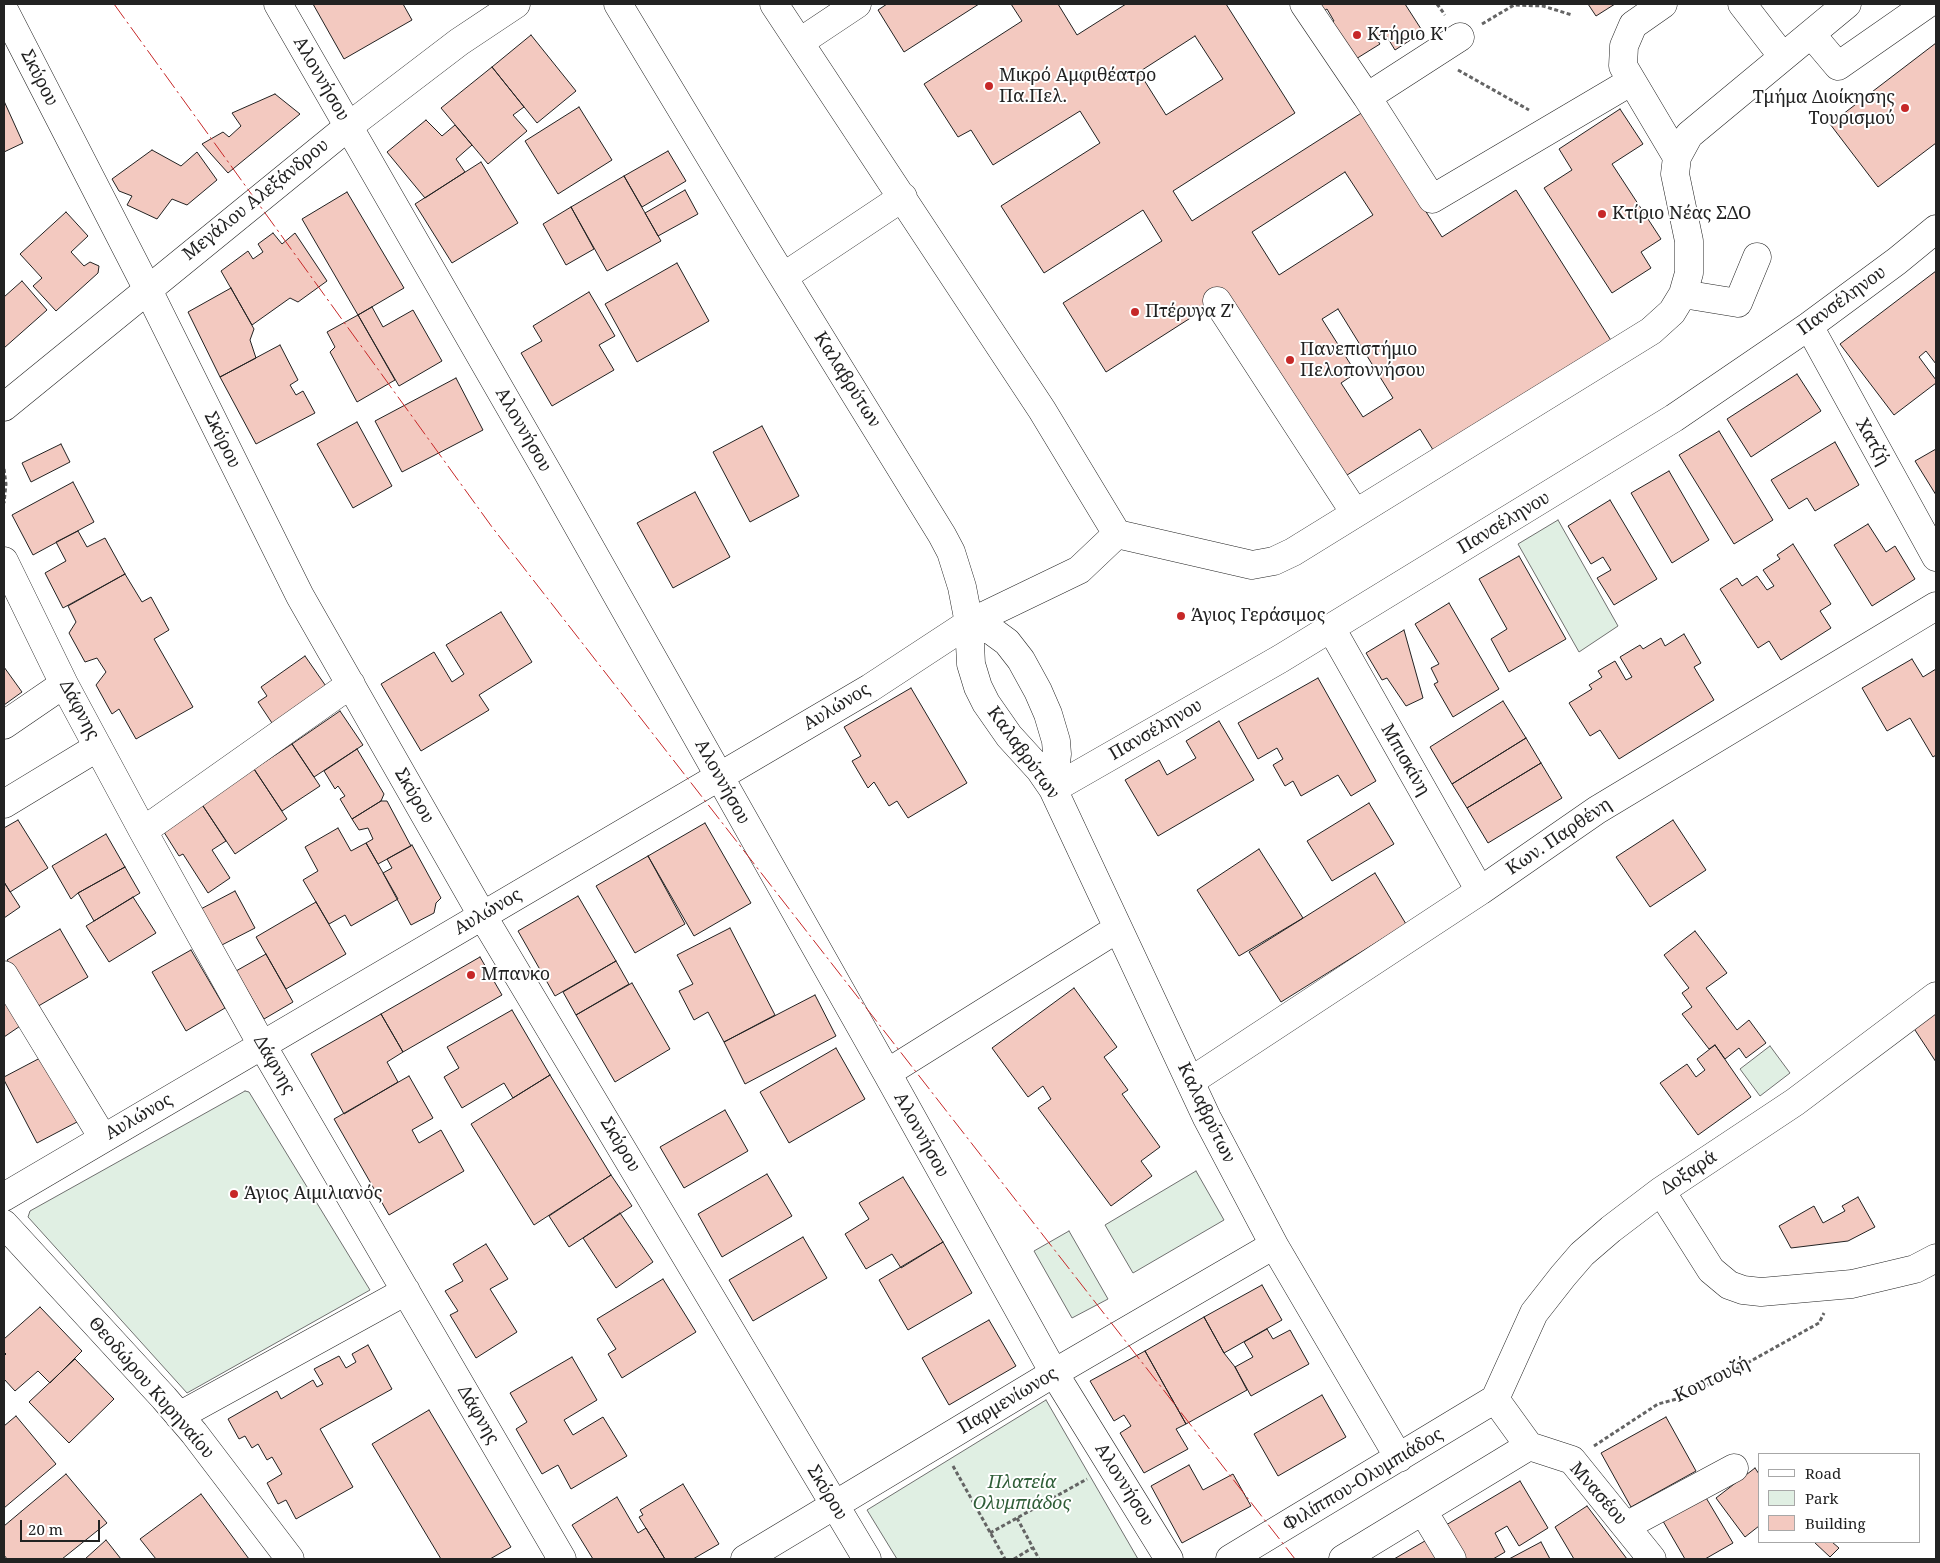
<!DOCTYPE html>
<meta charset="utf-8">
<style>
body{margin:0}
#map{position:relative;width:1940px;height:1563px;overflow:hidden;background:#fff;font-family:"Noto Serif",serif}
canvas{display:block}
.frame{position:absolute;inset:0;border:5px solid #222;pointer-events:none}
.legend{position:absolute;left:1758px;top:1453px;width:162px;height:90px;box-sizing:border-box;background:#fff;border:1px solid #a7a7a7;margin:0;padding:6px 9px;list-style:none;font-size:15px;color:#222}
.legend li{display:flex;align-items:center;gap:10px;height:25px}
.legend b{width:25px;border:1px solid #a7a7a7}
.scale{position:absolute;left:20px;top:1520px;width:80px;height:22px;box-sizing:border-box;border:2px solid #222;border-top:0;padding-left:6px;font-size:15px;line-height:18px;white-space:nowrap;color:#222;-webkit-text-stroke:4px #fff;paint-order:stroke}
</style>
<div id="map">
<canvas width="1940" height="1563"></canvas>
<div class="frame"></div>
<ul class="legend">
<li><b style="height:6px;background:#fff"></b>Road</li>
<li><b style="height:14px;background:#e0efe3"></b>Park</li>
<li><b style="height:14px;background:#f3c9c0"></b>Building</li>
</ul>
<div class="scale">20 m</div>
</div>
<script>
const g = document.querySelector('canvas').getContext('2d');
g.lineJoin = 'round';
function fill(path, color) {
  g.fillStyle = color;
  g.fill(path, 'evenodd');
}
function shape(rows) {
  const path = new Path2D();
  for (const r of rows) {
    path.moveTo(r[0], r[1]);
    for (let i = 2; i < r.length; i += 2) path.lineTo(r[i], r[i + 1]);
  }
  return path;
}
function strokePath(path, color, width, dash) {
  g.strokeStyle = color;
  g.lineWidth = width;
  g.lineCap = dash ? 'butt' : 'round';
  g.setLineDash(dash || []);
  g.stroke(path);
}
function drawText(font, color, halo, rows, align = 'center') {
  g.font = font + ' "Noto Serif",serif';
  g.lineWidth = 4;
  g.setLineDash([]);
  g.textBaseline = 'middle';
  g.strokeStyle = halo;
  g.fillStyle = color;
  for (const [text, x, y, turn = 0] of rows) {
    g.save();
    g.translate(x, y);
    g.rotate((+turn || 0) * Math.PI / 180);
    g.textAlign = isNaN(turn) ? turn : align;
    if (halo) g.strokeText(text, 0, 0);
    g.fillText(text, 0, 0);
    g.restore();
  }
}
const green = shape([
 [1558,520,1618,626,1579,652,1518,544,1558,520],
 [1770,1046,1790,1073,1760,1096,1740,1069,1770,1046],
 [245,1091,249,1092,370,1290,187,1393,28,1217,30,1211,245,1091],
 [1196,1171,1224,1220,1133,1273,1105,1225,1196,1171],
 [1069,1231,1108,1299,1072,1318,1034,1251,1069,1231],
 [1046,1400,1138,1559,897,1559,867,1510,1046,1400]
]);
const building = shape([
 [313,4,403,4,412,20,344,59,313,4],
 [887,4,979,4,904,52,878,10,887,4],
 [1011,4,1058,4,1077,35,1126,4,1226,4,1295,113,1173,191,1192,221,1363,112,1442,237,1516,190,1612,342,1435,453,1420,429,1344,477,1228,294,1106,372,1063,303,1162,241,1143,210,1044,273,1001,206,1100,143,1080,111,993,165,971,130,958,137,924,84,1022,21,1011,4],
 [1195,36,1223,79,1166,115,1139,72,1195,36],
 [1345,172,1373,215,1279,275,1252,232,1345,172],
 [1338,309,1393,398,1363,417,1341,383,1356,373,1322,319,1338,309],
 [1314,4,1405,4,1423,32,1395,50,1384,32,1376,38,1380,44,1351,62,1328,25,1334,21,1327,9,1320,13,1314,4],
 [1588,4,1615,4,1596,16,1588,4],
 [531,35,576,91,537,123,492,67,531,35],
 [1936,43,1936,143,1878,187,1830,124,1936,43],
 [492,67,524,107,513,115,527,131,488,164,441,108,492,67],
 [275,94,300,114,228,173,202,144,223,132,229,137,241,126,232,113,275,94],
 [4,101,23,143,4,152,4,101],
 [579,107,612,160,558,194,525,141,579,107],
 [1620,109,1643,144,1612,164,1661,239,1641,252,1651,268,1612,293,1544,188,1572,170,1559,149,1620,109],
 [426,120,442,136,455,125,472,145,456,159,465,172,425,198,387,152,426,120],
 [152,150,181,166,197,152,217,180,187,205,172,199,157,219,127,205,132,196,119,191,112,179,152,150],
 [668,151,686,181,642,207,624,176,668,151],
 [481,162,518,223,452,263,415,204,481,162],
 [624,176,661,241,607,271,571,207,624,176],
 [685,190,698,214,658,236,645,213,685,190],
 [347,192,404,288,358,315,302,219,347,192],
 [571,207,594,249,566,265,543,224,571,207],
 [66,212,88,236,71,252,84,266,90,262,99,266,98,273,56,311,33,286,42,278,20,254,66,212],
 [273,233,282,244,295,233,327,281,298,302,290,298,252,325,221,271,248,251,253,259,263,252,258,244,273,233],
 [677,263,709,321,637,362,605,304,677,263],
 [1936,271,1936,364,1926,351,1919,357,1936,380,1936,383,1894,415,1840,344,1936,271],
 [22,281,47,310,4,348,4,297,22,281],
 [231,288,254,329,250,340,256,358,220,377,188,312,231,288],
 [589,292,615,336,599,345,614,370,552,406,521,353,542,341,533,326,589,292],
 [372,307,383,327,413,310,442,361,399,386,358,315,372,307],
 [358,315,395,380,357,402,330,352,335,347,327,332,358,315],
 [280,345,298,380,290,385,296,395,303,391,315,413,256,444,220,377,280,345],
 [1797,374,1821,411,1751,457,1727,419,1797,374],
 [456,378,483,430,402,472,375,421,456,378],
 [357,422,392,486,353,508,317,444,357,422],
 [762,426,799,496,750,522,713,452,762,426],
 [1719,431,1773,520,1734,544,1679,455,1719,431],
 [1835,442,1859,485,1815,511,1807,498,1789,509,1771,480,1835,442],
 [61,444,70,462,31,482,22,463,61,444],
 [1936,449,1936,495,1915,461,1936,449],
 [1669,471,1709,540,1672,563,1631,493,1669,471],
 [73,482,94,522,33,555,12,515,73,482],
 [695,492,730,557,673,588,637,523,695,492],
 [1610,500,1657,579,1614,605,1597,578,1611,570,1603,557,1591,564,1568,526,1610,500],
 [1868,524,1886,552,1895,546,1915,579,1872,606,1834,545,1868,524],
 [78,531,87,547,105,538,125,574,63,608,45,573,66,561,56,542,78,531],
 [1793,544,1831,604,1820,611,1831,628,1781,660,1769,641,1758,648,1720,589,1737,578,1742,586,1757,576,1767,590,1774,586,1763,570,1780,559,1777,555,1793,544],
 [1519,556,1566,639,1509,672,1491,639,1507,629,1479,579,1519,556],
 [125,574,142,602,151,597,169,630,154,639,193,707,136,739,119,709,112,714,96,685,106,672,97,658,85,662,69,633,76,622,68,606,125,574],
 [1449,603,1499,689,1453,717,1434,684,1438,682,1431,668,1439,664,1415,624,1449,603],
 [501,612,532,662,479,695,489,710,421,751,381,684,434,652,452,682,464,674,446,645,501,612],
 [1404,630,1423,698,1406,706,1387,678,1382,680,1366,653,1404,630],
 [1684,634,1701,663,1694,667,1714,700,1619,759,1600,730,1590,736,1569,703,1592,689,1589,685,1602,677,1598,671,1615,661,1626,680,1632,677,1620,657,1640,645,1643,649,1661,638,1665,646,1684,634],
 [305,656,330,692,276,729,258,702,267,696,261,687,305,656],
 [1912,659,1923,677,1936,669,1936,755,1933,757,1910,718,1887,731,1862,688,1912,659],
 [4,667,22,692,4,705,4,667],
 [1318,678,1376,781,1351,796,1338,775,1301,796,1293,781,1285,786,1273,765,1283,759,1277,748,1258,759,1238,723,1318,678],
 [911,688,967,783,908,818,897,801,889,806,874,782,868,788,852,761,861,756,844,727,911,688],
 [1503,701,1526,738,1452,784,1430,747,1503,701],
 [340,711,363,745,314,777,292,744,340,711],
 [1219,721,1254,780,1158,836,1125,780,1159,760,1167,775,1196,758,1186,741,1219,721],
 [1526,738,1541,763,1467,808,1452,784,1526,738],
 [292,744,320,786,282,811,254,769,292,744],
 [357,749,384,794,381,801,352,819,340,799,345,796,338,786,335,789,324,771,357,749],
 [1541,763,1562,798,1488,843,1467,808,1541,763],
 [254,769,287,819,235,854,201,803,254,769],
 [381,801,387,801,411,846,378,864,366,843,373,839,368,828,359,830,352,819,381,801],
 [201,803,226,841,212,850,230,878,208,893,183,854,179,856,162,829,201,803],
 [1369,803,1394,844,1332,881,1307,841,1369,803],
 [18,820,48,868,10,892,4,882,4,828,18,820],
 [1673,820,1706,870,1650,907,1616,857,1673,820],
 [705,823,751,903,694,936,648,856,705,823],
 [338,828,351,851,366,843,398,899,351,926,345,915,329,924,303,880,318,871,305,847,338,828],
 [106,834,125,867,78,893,71,899,52,866,106,834],
 [412,845,441,898,436,903,434,913,411,925,383,873,392,868,387,859,412,845],
 [1259,849,1303,918,1239,956,1197,890,1259,849],
 [648,856,685,924,635,953,596,886,648,856],
 [125,867,140,893,94,921,78,893,125,867],
 [1375,873,1406,924,1281,1002,1249,952,1375,873],
 [4,882,20,907,4,918,4,882],
 [235,891,255,928,216,948,197,911,235,891],
 [578,896,616,961,555,996,518,931,578,896],
 [133,897,156,933,109,962,86,926,133,897],
 [316,902,346,954,286,989,256,937,316,902],
 [730,928,775,1015,724,1042,708,1012,694,1020,679,991,693,984,677,955,730,928],
 [60,929,88,977,35,1008,7,960,60,929],
 [1695,931,1727,973,1706,988,1737,1030,1749,1020,1766,1043,1746,1058,1739,1048,1725,1059,1715,1045,1709,1049,1682,1014,1692,1007,1682,993,1689,988,1664,955,1695,931],
 [191,950,225,1008,186,1031,152,972,191,950],
 [266,954,293,1002,264,1019,236,971,266,954],
 [480,957,502,995,403,1052,381,1014,480,957],
 [616,961,629,984,576,1015,563,992,616,961],
 [632,983,670,1049,615,1082,576,1015,632,983],
 [4,987,26,1022,4,1037,4,987],
 [1074,988,1117,1047,1104,1057,1128,1090,1122,1094,1160,1147,1141,1161,1152,1176,1111,1206,1038,1108,1051,1099,1043,1086,1028,1097,992,1048,1074,988],
 [815,995,836,1036,745,1084,724,1042,815,995],
 [512,1010,550,1075,513,1098,504,1083,462,1108,444,1077,459,1068,447,1047,512,1010],
 [1936,1011,1936,1062,1913,1027,1936,1011],
 [381,1014,403,1052,387,1062,398,1082,344,1114,311,1054,381,1014],
 [1715,1045,1751,1097,1698,1135,1660,1083,1687,1064,1696,1077,1705,1070,1697,1059,1715,1045],
 [836,1048,865,1099,789,1143,760,1092,836,1048],
 [42,1057,77,1122,37,1143,4,1080,4,1077,42,1057],
 [550,1075,611,1175,534,1225,471,1124,550,1075],
 [409,1076,433,1118,412,1130,419,1143,441,1130,464,1171,389,1215,334,1119,409,1076],
 [725,1110,748,1151,684,1188,660,1147,725,1110],
 [767,1174,792,1216,722,1257,698,1214,767,1174],
 [611,1175,632,1206,569,1247,549,1216,611,1175],
 [903,1177,943,1242,901,1268,892,1254,866,1269,845,1234,869,1219,859,1203,903,1177],
 [1858,1197,1875,1227,1848,1241,1791,1248,1779,1226,1814,1206,1823,1223,1845,1211,1842,1206,1858,1197],
 [620,1213,653,1262,616,1288,583,1238,620,1213],
 [803,1237,827,1278,753,1321,729,1280,803,1237],
 [943,1242,972,1293,908,1330,879,1280,943,1242],
 [486,1244,508,1279,490,1289,517,1332,476,1358,450,1315,458,1311,445,1291,463,1281,453,1264,486,1244],
 [663,1279,696,1332,622,1378,608,1354,616,1349,597,1319,663,1279],
 [1262,1285,1282,1320,1224,1353,1204,1317,1262,1285],
 [40,1307,82,1351,50,1383,38,1371,15,1391,4,1379,4,1356,6,1354,4,1352,4,1339,40,1307],
 [1204,1317,1224,1353,1235,1367,1247,1390,1186,1424,1145,1351,1204,1317],
 [989,1320,1016,1366,949,1405,922,1358,989,1320],
 [1267,1329,1273,1339,1290,1330,1309,1364,1251,1396,1235,1367,1253,1357,1244,1342,1267,1329],
 [368,1345,392,1389,320,1429,353,1487,296,1519,286,1500,278,1504,267,1483,282,1474,272,1457,267,1460,258,1444,252,1448,245,1436,239,1439,228,1419,277,1391,281,1399,313,1380,317,1387,323,1384,314,1369,339,1356,346,1368,356,1362,352,1354,368,1345],
 [1145,1351,1186,1424,1176,1429,1188,1449,1144,1473,1120,1433,1131,1426,1124,1415,1114,1421,1090,1381,1145,1351],
 [572,1357,597,1400,564,1420,573,1435,603,1417,627,1456,571,1489,558,1465,542,1474,516,1429,527,1422,510,1393,572,1357],
 [75,1359,114,1399,69,1443,29,1402,75,1359],
 [1322,1395,1346,1437,1278,1476,1254,1434,1322,1395],
 [429,1410,511,1547,490,1559,441,1559,372,1444,429,1410],
 [16,1416,56,1464,4,1508,4,1426,16,1416],
 [1666,1417,1696,1471,1631,1507,1601,1453,1666,1417],
 [1189,1465,1203,1490,1233,1474,1251,1506,1182,1543,1151,1486,1189,1465],
 [1755,1468,1759,1474,1759,1526,1745,1537,1716,1498,1755,1468],
 [66,1474,107,1523,62,1559,7,1559,4,1555,4,1526,66,1474],
 [1520,1481,1548,1528,1519,1546,1507,1526,1495,1533,1505,1552,1493,1559,1466,1559,1446,1525,1520,1481],
 [683,1484,719,1544,693,1559,665,1559,639,1517,643,1515,640,1510,683,1484],
 [1702,1491,1733,1543,1705,1559,1685,1559,1660,1516,1702,1491],
 [201,1494,249,1559,156,1559,140,1539,201,1494],
 [617,1497,638,1533,646,1528,665,1559,593,1559,572,1525,617,1497],
 [1587,1506,1627,1559,1574,1559,1555,1527,1587,1506],
 [1430,1538,1442,1559,1394,1559,1430,1538],
 [106,1540,121,1559,85,1559,106,1540],
 [1541,1542,1550,1559,1509,1559,1541,1542],
 [1814,1542,1832,1542,1839,1548,1830,1557,1814,1542]
]);
const path = shape([
 [1437,4,1445,15],
 [1482,24,1514,5,1543,6,1572,15],
 [1458,70,1529,110],
 [4,469,6,484,4,503],
 [1594,1446,1658,1404,1688,1396,1819,1323,1824,1313],
 [953,1466,1005,1559],
 [1017,1518,1039,1559],
 [990,1533,1087,1479],
 [1014,1559,1032,1548]
]);
const minor = shape([
 [278,4,548,473,887,1073,1054,1373,1169,1559],
 [618,4,767,251,942,535,951,552,962,587,969,623,971,664,978,687,986,703,1009,736,1040,770,1053,789,1207,1118,1274,1245,1399,1458],
 [774,4,1042,410,1117,534,1252,565,1274,561,1293,552,1651,331,1672,312,1683,294,1689,273,1689,241,1675,174,1677,157,1689,135,1847,4],
 [1304,4,1367,97,1460,37],
 [1663,4,1633,25,1624,46,1623,66,1677,157],
 [1742,4,1783,57],
 [4,10,147,288,300,596,482,915,867,1559],
 [1811,34,1838,66,1927,4],
 [800,42,857,4],
 [1367,97,1432,199,1632,81],
 [783,277,903,197],
 [1683,294,1738,303,1757,257],
 [1217,301,1355,513],
 [1809,326,1936,557],
 [4,561,64,684,143,831,262,1045,562,1559],
 [969,623,992,631,1007,642,1021,660,1038,691,1048,714,1056,741,1057,754,1053,789],
 [1331,628,1480,891],
 [4,725,64,684],
 [1053,789,1280,659,1674,418,1809,326,1897,261,1936,229],
 [4,804,98,747],
 [143,831,351,684],
 [4,975,103,1138],
 [887,1073,1117,929],
 [1191,1081,1480,891,1597,810,1936,606],
 [1661,1191,1711,1270,1729,1285,1743,1290,1761,1292,1852,1284,1915,1269,1936,1258],
 [4,1197,870,688,969,623,1079,570,1117,534],
 [4,1224,164,1398,194,1433,290,1559],
 [1495,1399,1534,1313,1563,1276,1582,1254,1611,1229,1661,1191,1795,1102,1936,996],
 [1495,1399,1529,1446,1572,1460,1652,1559],
 [179,1416,406,1291],
 [1423,1511,1452,1559],
 [1626,1526,1734,1468],
 [745,1559,1054,1373,1274,1245],
 [1230,1559,1495,1399],
 [1343,1559,1529,1446]
]);
const major = shape([
 [4,407,349,126,459,42,516,4]
]);
const power = shape([
 [114,4,492,527,1295,1559]
]);
const markers = [
 [1357,35,5,"#c62828"],
 [989,86,5,"#c62828"],
 [1905,108,5,"#c62828"],
 [1602,214,5,"#c62828"],
 [1135,312,5,"#c62828"],
 [1290,360,5,"#c62828"],
 [1181,616,5,"#c62828"],
 [471,975,5,"#c62828"],
 [234,1194,5,"#c62828"]
];
const poiNames = [
 ["Κτήριο Κ'",1367,35],
 ["Μικρό Αμφιθέατρο",999,76],
 ["Πα.Πελ.",999,97],
 ["Τμήμα Διοίκησης",1895,98,"right"],
 ["Τουρισμού",1895,119,"right"],
 ["Κτίριο Νέας ΣΔΟ",1612,214],
 ["Πτέρυγα Ζ'",1145,312],
 ["Πανεπιστήμιο",1300,350],
 ["Πελοποννήσου",1300,371],
 ["Άγιος Γεράσιμος",1191,616],
 ["Μπανκο",481,975],
 ["Άγιος Αιμιλιανός",244,1194]
];
const streetNames = [
 ["Σκύρου",39,78,63],
 ["Αλοννήσου",321,79,60],
 ["Μεγάλου Αλεξάνδρου",256,200,-39],
 ["Πανσέληνου",1842,301,-36],
 ["Καλαβρύτων",847,380,58],
 ["Αλοννήσου",523,430,60],
 ["Σκύρου",222,440,64],
 ["Χατζή",1872,442,61],
 ["Πανσέληνου",1504,523,-31],
 ["Αυλώνος",837,707,-31],
 ["Δάφνης",79,710,62],
 ["Πανσέληνου",1156,730,-30],
 ["Καλαβρύτων",1023,753,54],
 ["Μπισκίνη",1405,760,60],
 ["Αλοννήσου",722,782,61],
 ["Σκύρου",414,796,60],
 ["Κων. Παρθένη",1559,837,-34],
 ["Αυλώνος",488,912,-30],
 ["Δάφνης",274,1065,60],
 ["Καλαβρύτων",1206,1113,64],
 ["Αυλώνος",139,1117,-30],
 ["Αλοννήσου",921,1135,61],
 ["Σκύρου",620,1145,59],
 ["Δοξαρά",1689,1173,-34],
 ["Κουτουζή",1712,1380,-26],
 ["Θεοδώρου Κυρηναίου",151,1388,49],
 ["Παρμενίωνος",1008,1401,-31],
 ["Δάφνης",478,1415,60],
 ["Φιλίππου-Ολυμπιάδος",1363,1480,-31],
 ["Αλοννήσου",1124,1485,58],
 ["Σκύρου",827,1493,59],
 ["Μνασέου",1598,1494,49]
];
const parkNames = [
 ["Πλατεία",1022,1483],
 ["Ολυμπιάδος",1022,1504]
];
fill(green, '#e0efe3');
strokePath(green, '#6f6f6f', 1);
fill(building, '#f3c9c0');
strokePath(building, '#222', 1);
strokePath(minor, '#222', 29);
strokePath(major, '#222', 29);
strokePath(path, '#646464', 3, [4, 2.5]);
strokePath(minor, '#fff', 28);
strokePath(major, '#fff', 28);
strokePath(power, '#c62828', 1, [18, 4, 2.5, 4]);
for (const [x, y, r, color] of markers) {
  const dot = new Path2D();
  dot.arc(x, y, r, 0, 2 * Math.PI);
  g.fillStyle = color;
  g.fill(dot);
  strokePath(dot, '#fff', 2);
}
drawText('18px', '#222', '#fff', poiNames, 'left');
drawText('18px', '#222', '#fff', streetNames);
drawText('italic 18px', '#2f5e38', '#fff', parkNames);
</script>
